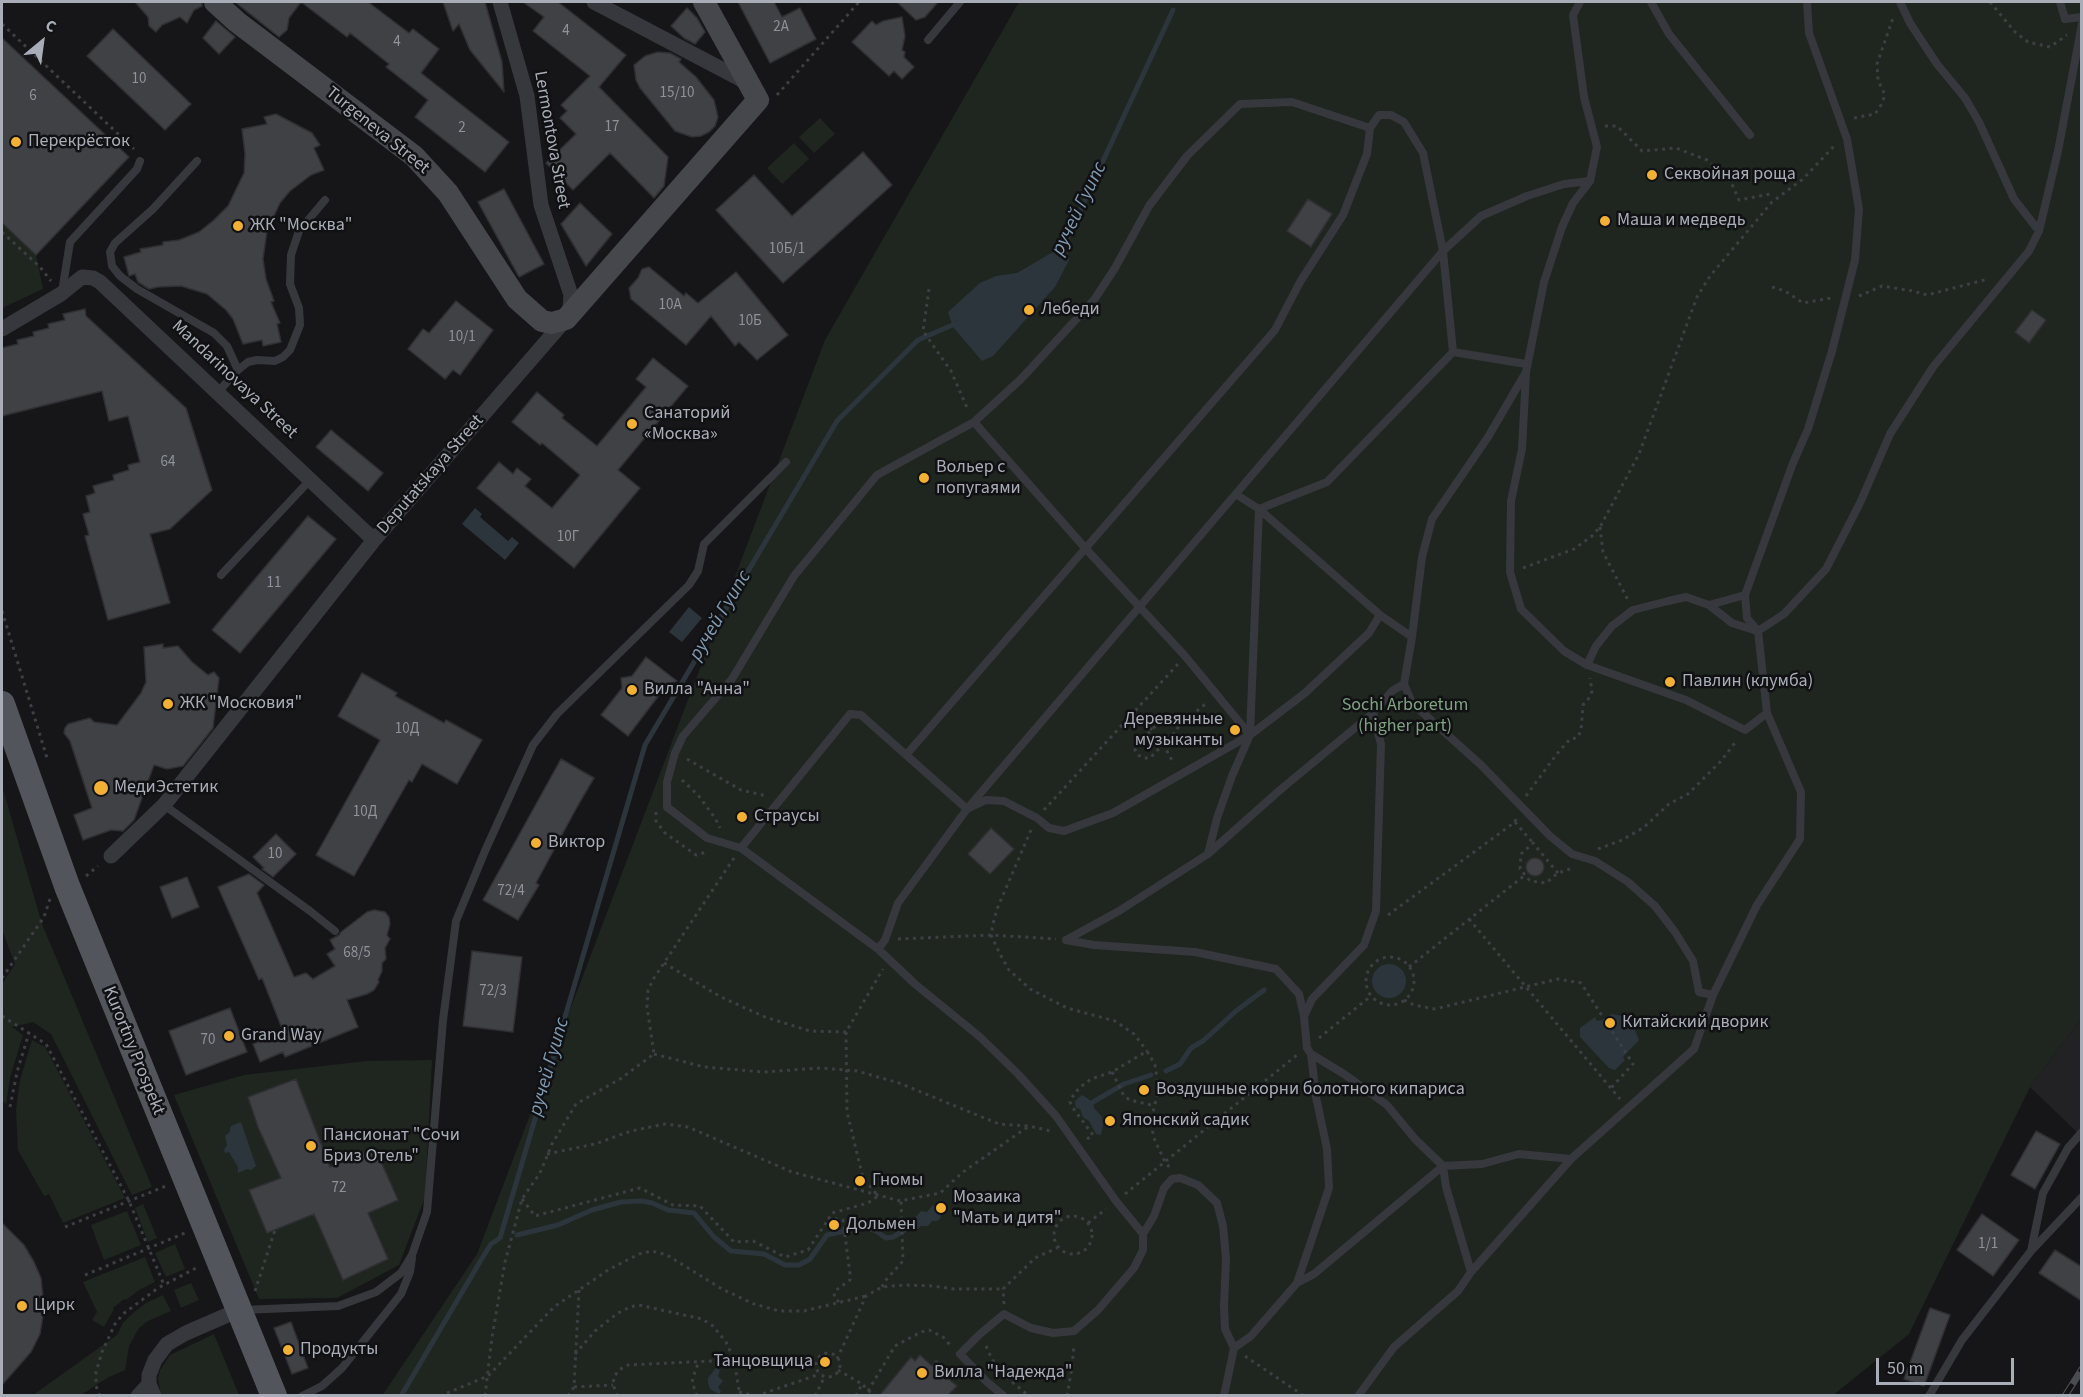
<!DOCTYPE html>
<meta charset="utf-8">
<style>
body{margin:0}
#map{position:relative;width:2083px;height:1397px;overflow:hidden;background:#161618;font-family:"Source Sans 3",sans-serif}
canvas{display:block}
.frame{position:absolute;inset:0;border:3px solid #a8adb8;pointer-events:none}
.north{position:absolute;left:12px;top:12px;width:60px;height:60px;-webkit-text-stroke:4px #111113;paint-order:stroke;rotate:29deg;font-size:16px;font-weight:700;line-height:24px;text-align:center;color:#a8adb8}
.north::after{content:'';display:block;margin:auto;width:21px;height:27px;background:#a8adb8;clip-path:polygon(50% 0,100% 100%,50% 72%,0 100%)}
.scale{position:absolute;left:1876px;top:1358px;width:138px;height:27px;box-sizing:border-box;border:3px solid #a8adb8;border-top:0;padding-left:8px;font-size:18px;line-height:21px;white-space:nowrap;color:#a8adb8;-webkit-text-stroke:4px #111113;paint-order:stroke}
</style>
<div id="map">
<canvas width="2083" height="1397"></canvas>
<div class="frame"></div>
<div class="north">С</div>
<div class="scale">50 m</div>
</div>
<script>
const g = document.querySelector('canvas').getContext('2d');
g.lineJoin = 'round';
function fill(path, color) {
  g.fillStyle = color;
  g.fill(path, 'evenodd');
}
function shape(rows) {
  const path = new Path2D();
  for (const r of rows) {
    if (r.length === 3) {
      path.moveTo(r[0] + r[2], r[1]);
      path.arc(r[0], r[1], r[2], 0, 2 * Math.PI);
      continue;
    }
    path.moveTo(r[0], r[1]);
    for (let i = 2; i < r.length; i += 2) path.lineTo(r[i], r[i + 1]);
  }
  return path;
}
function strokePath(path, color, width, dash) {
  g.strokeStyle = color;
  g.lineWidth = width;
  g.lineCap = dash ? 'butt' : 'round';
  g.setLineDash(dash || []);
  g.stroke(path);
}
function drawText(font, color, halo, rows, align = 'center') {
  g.font = font + ' "Source Sans 3",sans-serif';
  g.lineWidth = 5;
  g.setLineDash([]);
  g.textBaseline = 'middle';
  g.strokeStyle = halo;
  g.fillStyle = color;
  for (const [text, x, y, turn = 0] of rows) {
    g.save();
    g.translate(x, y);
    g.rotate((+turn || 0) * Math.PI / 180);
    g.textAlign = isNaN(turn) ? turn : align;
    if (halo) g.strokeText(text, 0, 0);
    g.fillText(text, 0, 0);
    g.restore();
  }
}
const built = shape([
 [2081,1019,2081,1136,2030,1087]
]);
const green = shape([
 [1019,2,2081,2,2081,1019,2030,1087,1909,1334,1832,1396,382,1396,477,1254,825,340],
 [820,118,835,134,814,153,799,137],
 [794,143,809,159,782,184,767,168],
 [2,223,36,255,43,289,2,308],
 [2,786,42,924,152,1187,132,1195,51,1034,33,1022,12,1027,23,1035,10,1078,6,1104,2,1100,2,984,15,964,2,930],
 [32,1040,45,1047,125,1198,63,1223,49,1194,44,1196,18,1150,16,1110,20,1080],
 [432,1060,425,1197,399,1265,337,1298,259,1299,174,1095,244,1075,366,1061],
 [143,1204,157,1238,148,1242,135,1208],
 [127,1211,141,1245,104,1260,91,1225],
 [175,1244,185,1269,166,1277,155,1253],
 [145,1257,155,1282,139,1290,126,1300,124,1299,113,1308,114,1309,104,1327,92,1320,97,1312,83,1282],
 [191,1283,199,1300,181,1308,174,1290],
 [163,1295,171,1311,148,1321,139,1328,129,1346,125,1370,107,1378,81,1395,33,1395,117,1335,123,1323,133,1313,146,1303],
 [214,1334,239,1395,161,1395,158,1378,160,1370,170,1355]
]);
const water = shape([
 [1058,249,1067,251,1069,260,1055,287,993,356,982,361,953,327,948,312,980,283,996,276,1017,273],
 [475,508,482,514,480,517,508,541,512,537,519,543,505,560,462,524],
 [689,607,702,618,682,642,669,632],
 [1389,981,17],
 [1611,1014,1630,1017,1639,1040,1623,1057,1625,1060,1615,1070,1609,1068,1580,1037,1580,1028,1595,1017,1597,1021,1608,1019],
 [1082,1095,1093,1102,1094,1108,1102,1117,1103,1125,1101,1135,1096,1134,1089,1121,1083,1117,1080,1109,1076,1108,1075,1101],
 [241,1122,256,1166,251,1170,247,1169,238,1173,238,1167,229,1152,225,1153,224,1150,227,1145,225,1136,229,1133,231,1126],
 [933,1205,938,1208,941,1213,940,1219,937,1221,932,1221,928,1226,921,1226,915,1231,911,1231,906,1224,907,1221,915,1218,921,1211,927,1212],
 [716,1368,720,1370,718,1376,723,1381,718,1387,721,1392,719,1394,710,1389,708,1383,708,1378]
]);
const stream = shape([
 [1059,256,1173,10],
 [1166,1071,1180,1064,1191,1048,1203,1041,1236,1011,1264,990],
 [1093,1102,1124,1084,1151,1075],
 [517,1235,558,1225,592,1210,621,1202,642,1201,652,1203,668,1210,694,1213,714,1237,731,1251,764,1254,785,1265,799,1265,810,1259,827,1235,864,1227,876,1231,886,1238,893,1237,908,1228],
 [401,1396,481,1260,491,1244,500,1238,645,745,837,421,918,340,957,323]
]);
const building = shape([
 [135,2,202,2,202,6,194,10,187,23,180,17,162,25,156,32,149,26,148,17,135,2],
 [235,2,368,2,409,33,413,29,439,49,421,73,509,142,485,172,415,117,428,100,386,67,389,64,350,33,347,37,301,2,289,18,287,30,279,37,235,2],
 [443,2,485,2,502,62,504,92,470,50,459,24,453,31,443,2],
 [523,2,558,2,626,55,599,87,668,157,664,186,654,198,610,153,573,190,546,163,576,134,560,118,567,111,561,105,590,76,533,31,544,17,523,2],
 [738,2,774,2,782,17,800,8,816,39,770,63,738,2],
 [897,2,938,2,925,17,916,20,897,2],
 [687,8,697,18,705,32,695,44,684,38,671,26,687,8],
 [902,17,905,36,902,50,905,52,904,57,914,67,902,79,894,71,889,76,852,42,872,21,876,25,883,21,902,17],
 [216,21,235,37,219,54,203,38,216,21],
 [113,29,191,104,165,130,87,56,113,29],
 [2,38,129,157,36,255,2,223,2,38],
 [658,52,670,53,681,59,679,62,696,77,714,100,718,117,715,126,709,132,701,136,692,137,675,131,640,88,636,80,634,65,645,56,658,52],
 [276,114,312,133,320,145,314,148,324,170,311,175,290,191,280,203,267,231,263,259,266,279,274,301,271,302,280,323,277,324,281,342,263,346,262,340,243,344,233,319,226,310,207,294,181,286,158,287,149,289,138,282,135,274,129,276,124,257,141,252,140,249,163,245,163,242,179,240,199,232,214,220,228,206,244,173,245,154,242,129,267,124,264,117,276,114],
 [863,152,892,185,783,283,716,210,754,175,792,216,863,152],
 [504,189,544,264,519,277,478,202,504,189],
 [1308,199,1332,214,1311,247,1287,231,1308,199],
 [580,203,612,234,586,266,561,224,580,203],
 [649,267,684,296,686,293,698,303,736,272,788,335,757,360,739,342,735,346,711,316,686,345,631,299,629,288,638,278,642,269,649,267],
 [456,301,493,330,460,375,453,370,445,379,408,349,423,329,429,333,456,301],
 [85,309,86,316,186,408,212,490,170,529,150,534,170,603,108,620,85,536,89,535,83,514,90,512,86,496,95,493,93,486,114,480,113,475,129,470,128,465,140,462,128,416,109,421,102,391,2,416,2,348,18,344,17,340,34,336,33,332,49,328,48,324,65,320,63,314,85,309],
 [2032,310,2046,320,2029,343,2015,332,2032,310],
 [653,358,688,386,618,470,640,488,574,568,477,488,499,462,513,474,517,468,531,479,525,486,552,508,580,475,542,443,540,445,512,422,537,392,564,415,562,418,597,446,646,387,636,379,653,358],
 [331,430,383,473,368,491,316,447,331,430],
 [308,516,336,539,240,653,212,630,308,516],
 [163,644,163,648,178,646,192,662,208,675,214,672,219,678,213,728,183,766,167,769,154,765,134,820,123,831,111,830,83,840,74,815,92,808,70,741,64,733,65,728,68,724,90,718,94,722,117,725,141,693,146,682,144,647,163,644],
 [646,657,677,681,666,686,628,736,601,715,622,688,621,678,632,676,646,657],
 [362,673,397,693,395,696,444,723,446,720,482,740,457,784,422,764,412,782,409,780,354,876,316,855,380,740,338,716,362,673],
 [561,759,594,778,577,807,536,883,539,885,518,920,483,900,561,759],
 [991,828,1014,849,990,874,968,854,991,828],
 [276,834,296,854,273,877,262,869,264,868,253,857,276,834],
 [1535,867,9],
 [249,874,264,885,257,893,294,977,306,973,313,979,335,966,327,954,335,949,330,940,339,935,341,932,367,912,374,910,385,912,389,917,390,924,387,935,390,939,385,948,386,959,382,963,382,971,378,980,379,982,374,990,367,994,347,1000,358,1027,285,1057,283,1052,260,1062,253,1044,283,1031,262,978,259,980,218,887,249,874],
 [187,877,199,907,172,918,160,887,187,877],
 [472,951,522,957,513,1032,463,1026,472,951],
 [230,1008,247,1052,186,1075,169,1031,230,1008],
 [296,1079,330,1167,375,1148,398,1200,368,1213,388,1259,343,1280,314,1214,267,1233,249,1190,281,1178,258,1127,248,1097,296,1079],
 [2036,1131,2060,1144,2035,1189,2011,1175,2036,1131],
 [1982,1214,2019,1240,1993,1276,1957,1250,1982,1214],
 [2,1223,24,1245,34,1262,41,1278,43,1297,43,1316,40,1334,31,1352,2,1385,2,1223],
 [2055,1250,2082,1267,2082,1301,2039,1273,2055,1250],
 [1930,1308,1950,1315,1924,1386,1904,1379,1930,1308],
 [291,1322,308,1368,292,1374,274,1328,291,1322],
 [920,1355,932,1366,936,1360,949,1370,945,1376,957,1386,948,1395,880,1395,911,1357,915,1361,920,1355]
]);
const path = shape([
 [1990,2,2015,32,2028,42,2050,47,2067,35],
 [2,24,134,149],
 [777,95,859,2],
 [1854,118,1875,114,1881,105,1885,95,1878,80,1877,64,1893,18],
 [1605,126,1617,126,1642,151,1676,148,1707,160,1731,182,1739,200,1770,194],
 [2,232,40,267,51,281],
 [1772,287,1785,291,1803,303,1832,298],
 [929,289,923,331,951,371,968,410],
 [1859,296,1882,286,1913,291,1927,295,1988,279],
 [1600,527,1603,552,1628,600],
 [1523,568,1574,549,1592,536,1600,527,1639,454,1697,297,1710,276,1772,202,1803,179,1835,145],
 [2,611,47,758],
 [1134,713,1152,730],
 [1170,716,1176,719,1179,725,1177,730,1150,758,1143,758,1138,755,1135,750,1137,744,1165,717,1170,716],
 [1179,725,1208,702],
 [1163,744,1174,764],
 [687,759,741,790,767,796],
 [682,780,698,795,715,818,720,828],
 [1526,796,1556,755,1570,739,1577,738,1581,731,1583,705,1590,697,1592,691,1590,678],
 [1044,810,1178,664],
 [656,812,656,821,665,833,696,855,707,852],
 [1515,822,1533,843],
 [1031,830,997,909,993,924,991,935,1000,954,1009,970,1030,989,1067,1008,1115,1021,1134,1034,1147,1051],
 [1598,849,1622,840,1643,828,1669,804,1688,794,1721,761,1737,740],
 [1558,873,1533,843,1521,854,1520,869,1530,881,1546,883,1558,873,1573,868],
 [86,876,98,866],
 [1388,915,1515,822,1516,818],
 [1469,919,1620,1099],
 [898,939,991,935,1056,939],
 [1390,981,24],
 [664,963,721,997,765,1017,810,1031,846,1032],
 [1409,967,1525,875],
 [2,978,44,917,50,899],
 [1404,1000,1414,1005,1435,1009,1558,979,1581,983,1633,1064,1611,1088],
 [2,1016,46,1044,129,1201,164,1285],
 [1319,1038,1371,996],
 [654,1054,704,1067,763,1072,821,1068,857,1071,899,1083,999,1124,1029,1126,1051,1131],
 [1112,1072,1124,1096,1130,1100,1155,1106],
 [10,1107,17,1072,29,1033],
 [1087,1139,1093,1135,1073,1108,1070,1102,1073,1096,1079,1088,1091,1079,1112,1072,1147,1051,1155,1065,1157,1078,1158,1092,1152,1116,1153,1136,1165,1162,1170,1168],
 [547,1154,595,1144,631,1131,665,1124,688,1127,792,1172,900,1201,940,1193,963,1172,1029,1126],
 [1125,1194,1297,1055],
 [522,1199,535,1216,640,1188,673,1205,700,1206,734,1242,753,1241,785,1257,808,1250,829,1218],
 [1073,1235,19],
 [1088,1223,1106,1209],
 [65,1227,166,1186],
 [85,1275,185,1233],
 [882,1287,885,1281,903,1261,901,1201],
 [255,1291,275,1230],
 [839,1302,834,1297,835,1291,850,1280,850,1274,843,1220,829,1218,832,1213,868,1203,878,1196,863,1178,847,1112,846,1032,883,969],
 [1004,1304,1003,1289,1035,1258,1057,1248],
 [986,1346,992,1359,1005,1376,1029,1396],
 [828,1365,12],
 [575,1354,595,1331,618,1313,630,1307,639,1305,702,1319,713,1326,726,1342,734,1360],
 [1245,1356,1304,1396],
 [837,1359,866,1296,882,1287,904,1285,933,1286,954,1289,1003,1289],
 [838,1370,862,1384],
 [574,1387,613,1385],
 [868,1391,895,1346,921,1332,929,1330,943,1337,952,1347],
 [739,1392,756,1396],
 [100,1396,96,1386,96,1372,102,1352,115,1324,123,1314,158,1288,198,1267],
 [440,1396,488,1376,554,1307,608,1270,639,1254,652,1251,667,1255,722,1289,754,1304,779,1311,804,1311,866,1296],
 [485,1396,492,1337,505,1262,522,1199,540,1173,552,1144,576,1104,620,1079,654,1054,647,1007,648,990,654,978,734,858],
 [568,1396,574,1387,579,1290],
 [618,1396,613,1385,614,1377,619,1370,628,1365,734,1360,740,1396],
 [697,1396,692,1382,696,1368,700,1361],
 [756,1396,820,1374],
 [815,1396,825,1376],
 [856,1396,862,1384,874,1396],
 [1067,1396,1072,1367,1074,1345]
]);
const lane = shape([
 [1580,2,1573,15,1584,97,1597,147,1590,181,1573,203,1562,227,1544,282,1526,372,1488,437,1432,519,1422,557,1412,637,1404,684,1412,703,1481,765,1550,836,1572,854,1595,861,1628,882,1655,906,1675,932,1693,961,1699,992,1713,995],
 [1651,2,1669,34,1750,135],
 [1900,2,1910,23,1937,64,1965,98,1979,122,2014,199,2039,231],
 [2060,2,2065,19,2082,17],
 [928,40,960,2],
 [197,161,153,209,115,243,110,252,112,266,120,276,137,289,214,333,227,346,238,370],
 [62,292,70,242,137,169,140,161],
 [1526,373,1522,449,1511,501,1510,572,1521,609,1564,651,1587,665,1686,700,1745,730,1767,713],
 [218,392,238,370,248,362,257,360,275,361,283,357,290,350,300,325,299,308,290,284,291,255,299,231,325,200],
 [974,422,1086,549,1185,656,1250,735,1232,776,1217,818,1208,854],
 [1237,495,1259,509,1250,735],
 [221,575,311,479],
 [1709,605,1745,595],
 [1380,615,1259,509,1327,482,1453,352,1526,364],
 [1758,631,1747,618,1745,595,1793,463,1808,429,1832,351,1855,260,1859,209,1847,139,1809,33,1807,2],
 [1587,665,1596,646,1612,626,1633,610,1668,601,1686,597,1709,605,1732,623,1757,631],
 [906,755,1275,330,1300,282,1343,215,1367,154,1370,128,1379,115,1391,115,1404,122,1423,153,1443,251,1453,352],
 [164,805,310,911,335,931],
 [741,848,850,714,861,715,967,809,986,800,1004,801,1037,818,1049,828,1064,831,1113,813,1250,735,1305,693,1369,633,1380,615,1412,637],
 [1066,940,1119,911,1208,854,1280,790,1373,713],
 [1066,940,1094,945,1195,952,1276,969,1299,994,1304,1016],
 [878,949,885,940,898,903,967,809,1443,251,1481,216,1527,196,1564,184,1590,181],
 [1143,1234,1154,1216,1164,1188,1172,1179,1180,1178,1198,1185,1217,1203,1223,1226,1226,1259,1224,1306,1225,1329,1234,1348,1224,1396],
 [2032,1250,2082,1197],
 [1471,1272,1571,1159],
 [1297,1283,1314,1274,1443,1166,1415,1139,1387,1105,1344,1074,1311,1054],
 [242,1310,338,1306,376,1292,401,1273,412,1255,427,1212,443,1020,456,921,485,851,533,745,557,714,689,585,698,571,704,544,786,462],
 [1234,1348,1251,1336,1297,1283,1329,1188,1327,1149,1316,1097,1311,1054,1307,1048,1304,1017,1312,999,1364,945,1376,911,1381,744,1373,713,1392,691,1404,684],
 [302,1396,322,1386,342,1368,401,1294,410,1272,412,1258],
 [1004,1396,987,1382,960,1354,980,1334,1004,1314,1031,1328,1053,1333,1074,1331,1098,1310,1134,1268,1143,1250,1143,1234,1116,1201,1056,1116,1018,1074,980,1037,915,984,878,949,741,848,707,838,667,807,667,782,675,753,683,736,732,679,794,576,877,475,974,422,1021,379,1094,300,1115,268,1149,206,1187,156,1240,104,1292,102,1370,128],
 [1358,1396,1394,1347,1458,1291,1471,1272,1446,1187,1443,1166,1482,1164,1519,1154,1571,1159,1694,1049,1713,995,1757,905,1800,839,1801,792,1767,713,1758,631,1784,614,1826,569,1860,503,1890,434,1933,367,2029,251,2039,231,2058,151,2082,24],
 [1929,1396,1962,1340,2031,1251,2043,1193,2068,1148,2082,1132]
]);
const street = shape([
 [594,2,748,83],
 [2,329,61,294,82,277,93,278,100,282,374,540],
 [111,856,164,805,374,540,566,319,570,308,571,295,541,205,527,96,500,2],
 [138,1396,149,1384],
 [154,1396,149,1384,149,1375,155,1360,167,1344,186,1333,239,1310]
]);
const secondary = shape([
 [215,2,237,22,414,156,448,193,517,299,542,321,552,323,566,319,758,100,704,2]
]);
const primary = shape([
 [2,704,67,886,274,1396]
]);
const rail = shape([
 [2065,1396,2082,1369]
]);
const markers = [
 [16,142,6,"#f2b134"],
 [1652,175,6,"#f2b134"],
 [1605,221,6,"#f2b134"],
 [238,226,6,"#f2b134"],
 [1029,310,6,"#f2b134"],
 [632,424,6,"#f2b134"],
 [924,478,6,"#f2b134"],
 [1670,682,6,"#f2b134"],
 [632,690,6,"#f2b134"],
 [168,704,6,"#f2b134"],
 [1235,730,6,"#f2b134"],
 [101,788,8,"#f2b134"],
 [742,817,6,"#f2b134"],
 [536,843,6,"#f2b134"],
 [1610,1023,6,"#f2b134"],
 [229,1036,6,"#f2b134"],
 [1144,1090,6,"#f2b134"],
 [1110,1121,6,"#f2b134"],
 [311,1146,6,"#f2b134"],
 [860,1181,6,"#f2b134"],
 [941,1208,6,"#f2b134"],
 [834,1225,6,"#f2b134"],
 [22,1306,6,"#f2b134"],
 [288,1350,6,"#f2b134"],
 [825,1362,6,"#f2b134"],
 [922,1373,6,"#f2b134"]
];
const numberNames = [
 ["2А",781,28],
 ["4",566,32],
 ["4",397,43],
 ["10",139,80],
 ["15/10",677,94],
 ["6",33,97],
 ["17",612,128],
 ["2",462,129],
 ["10Б/1",787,250],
 ["10А",670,306],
 ["10Б",750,322],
 ["10/1",462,338],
 ["64",168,463],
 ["10Г",568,538],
 ["11",274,584],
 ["10Д",407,730],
 ["10Д",365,813],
 ["10",275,855],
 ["72/4",511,892],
 ["68/5",357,954],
 ["72/3",493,992],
 ["70",208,1041],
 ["72",339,1189],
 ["1/1",1988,1245]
];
const streetNames = [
 ["Turgeneva Street",377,131,39],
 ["Lermontova Street",551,140,80],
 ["Mandarinovaya Street",234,380,43],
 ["Deputatskaya Street",431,475,-49],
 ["Kurortny Prospekt",133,1051,68]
];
const poiNames = [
 ["Перекрёсток",28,142],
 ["Секвойная роща",1664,175],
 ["Маша и медведь",1617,221],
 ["ЖК \"Москва\"",250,226],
 ["Лебеди",1041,310],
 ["Санаторий",644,414],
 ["«Москва»",644,435],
 ["Вольер с",936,468],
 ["попугаями",936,489],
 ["Павлин (клумба)",1682,682],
 ["Вилла \"Анна\"",644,690],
 ["ЖК \"Московия\"",180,704],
 ["Деревянные",1223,720,"right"],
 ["музыканты",1223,741,"right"],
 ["МедиЭстетик",114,788],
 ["Страусы",754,817],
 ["Виктор",548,843],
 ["Китайский дворик",1622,1023],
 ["Grand Way",241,1036],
 ["Воздушные корни болотного кипариса",1156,1090],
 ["Японский садик",1122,1121],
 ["Пансионат \"Сочи",323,1136],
 ["Бриз Отель\"",323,1157],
 ["Гномы",872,1181],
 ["Мозаика",953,1198],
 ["\"Мать и дитя\"",953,1219],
 ["Дольмен",846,1225],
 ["Цирк",34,1306],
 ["Продукты",300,1350],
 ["Танцовщица",813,1362,"right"],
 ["Вилла \"Надежда\"",934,1373]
];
const parkNames = [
 ["Sochi Arboretum",1405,706],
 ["(higher part)",1405,727]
];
const waterNames = [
 ["ручей Гуипс",1080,209,-64],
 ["ручей Гуипс",721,616,-59],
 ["ручей Гуипс",550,1067,-74]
];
fill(built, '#222225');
fill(green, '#1e261f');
fill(water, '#2c353c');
strokePath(stream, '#2c353c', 5);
fill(building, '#404145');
strokePath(building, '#303034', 1.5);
strokePath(path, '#3d3f44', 3, [3, 4.5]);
strokePath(lane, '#37383d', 8);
strokePath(street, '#37383d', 15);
strokePath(secondary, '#45474d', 22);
strokePath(primary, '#53555c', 26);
strokePath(rail, '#4a4c52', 7);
strokePath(rail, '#111113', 4.5, [14]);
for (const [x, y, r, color] of markers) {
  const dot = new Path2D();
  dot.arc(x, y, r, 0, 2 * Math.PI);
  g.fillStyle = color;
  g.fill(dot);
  strokePath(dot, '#111113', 2);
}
drawText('15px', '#8e929b', null, numberNames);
drawText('18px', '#a8adb8', '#111113', streetNames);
drawText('18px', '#a8adb8', '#111113', poiNames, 'left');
drawText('18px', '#7fa381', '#111113', parkNames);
drawText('italic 20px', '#7f9bb3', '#111113', waterNames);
</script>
